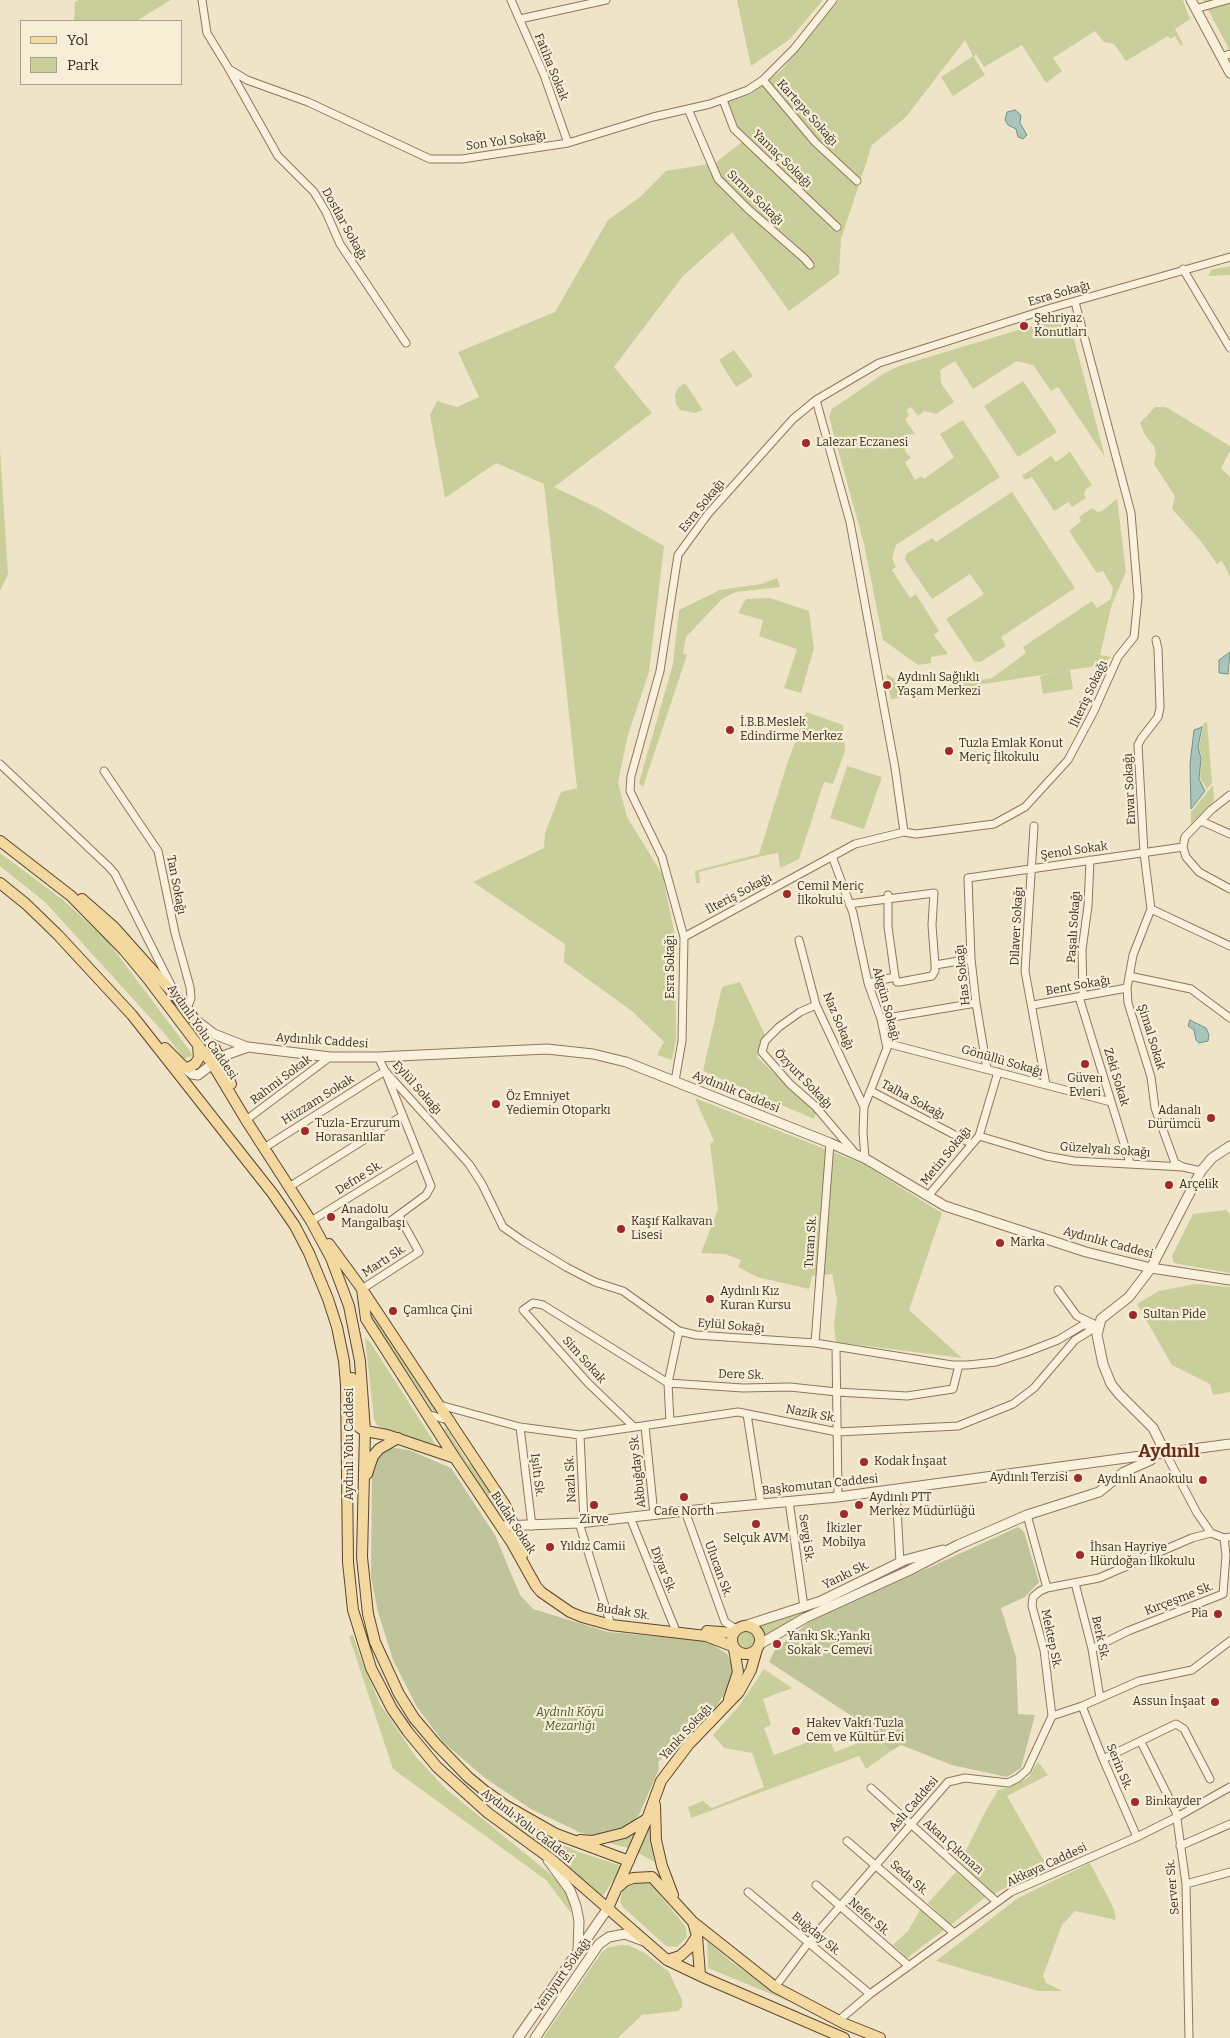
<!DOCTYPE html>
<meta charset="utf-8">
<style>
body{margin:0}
#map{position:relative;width:1230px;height:2038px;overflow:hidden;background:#f0e4c8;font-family:Bitter,serif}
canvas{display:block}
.legend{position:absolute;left:20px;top:20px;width:162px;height:65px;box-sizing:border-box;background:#f7eed8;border:1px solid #ada18e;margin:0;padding:6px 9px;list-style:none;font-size:15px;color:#3d2e20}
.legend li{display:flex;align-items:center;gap:10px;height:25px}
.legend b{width:25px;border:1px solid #ada18e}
</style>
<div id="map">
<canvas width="1230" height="2038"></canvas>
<ul class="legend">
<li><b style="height:6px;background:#f3d9a0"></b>Yol</li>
<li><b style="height:14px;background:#c9cf9b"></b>Park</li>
</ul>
</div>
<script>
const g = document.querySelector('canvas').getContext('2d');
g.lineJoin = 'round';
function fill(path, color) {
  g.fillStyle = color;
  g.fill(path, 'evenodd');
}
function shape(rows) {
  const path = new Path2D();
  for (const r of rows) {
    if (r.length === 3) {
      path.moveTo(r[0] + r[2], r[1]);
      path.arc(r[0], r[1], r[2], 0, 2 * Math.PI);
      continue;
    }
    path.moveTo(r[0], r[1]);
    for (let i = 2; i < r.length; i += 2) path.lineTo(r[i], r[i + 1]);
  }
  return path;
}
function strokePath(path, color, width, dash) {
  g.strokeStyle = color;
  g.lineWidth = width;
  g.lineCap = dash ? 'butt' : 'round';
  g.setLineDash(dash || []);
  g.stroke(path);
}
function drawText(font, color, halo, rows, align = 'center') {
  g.font = font + ' Bitter,serif';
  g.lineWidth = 4.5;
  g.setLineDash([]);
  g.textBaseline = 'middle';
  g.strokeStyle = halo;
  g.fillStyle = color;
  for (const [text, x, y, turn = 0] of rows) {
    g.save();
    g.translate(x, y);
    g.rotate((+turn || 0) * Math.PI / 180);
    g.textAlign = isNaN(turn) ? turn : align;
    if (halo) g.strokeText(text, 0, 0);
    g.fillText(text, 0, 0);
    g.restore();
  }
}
const green = shape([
 [79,0,171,0,136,21,74,21,75,2],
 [737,0,823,0,790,39,751,66],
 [839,0,1183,0,1190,19,1175,29,1183,44,1181,46,1175,36,1170,39,1168,36,1126,61,1114,44,1104,42,1095,31,1053,58,1062,71,1046,83,1022,45,984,67,976,54,974,57,985,75,953,96,941,77,973,56,965,40,906,117,872,145,841,239,839,274,789,311,732,232,683,276,614,367,652,413,554,487,598,508,664,546,649,672,628,735,618,782,627,817,662,874,675,935,676,1040,672,1060,657,1055,664,1042,633,1012,564,962,565,944,473,882,544,848,545,833,561,792,577,788,544,484,496,463,445,498,430,415,437,401,457,407,479,397,458,352,555,312,608,220,640,197,666,171,715,163,742,142,731,129,720,105,751,94,782,70],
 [1203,0,1230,0,1230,51],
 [1230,266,1230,275,1208,276,1211,270],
 [1058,318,1070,324,1105,457,1058,387,1051,391,1033,365,1017,361,973,389,955,361,940,370,941,383,954,402,936,414,924,411,918,416,911,407,906,410,909,416,905,419,915,434,904,435,905,451,911,458,905,462,915,480,922,476,924,479,954,457,940,434,963,420,1000,477,896,545,892,558,896,567,892,570,910,598,916,594,939,631,934,635,948,654,931,657,931,663,918,665,883,640,864,544,829,417,832,409,883,374,899,366],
 [734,350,753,376,736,387,719,360],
 [1023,381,1057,432,1018,457,984,406],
 [685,383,703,410,695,413,680,410,676,404,675,395,678,388],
 [1155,407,1166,407,1230,446,1230,451,1221,468,1230,477,1230,577,1222,561,1217,564,1199,539,1172,509,1175,496,1154,464,1156,454,1154,446,1145,435,1140,423],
 [0,449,8,574,0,591],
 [1070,452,1092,485,1086,489,1084,494,1086,498,1072,507,1068,502,1054,511,1032,477,1025,480,1022,476,1051,456,1056,462],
 [1012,492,1075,588,1001,637,1006,646,980,662,974,661,946,619,984,594,970,574,932,599,905,560,906,554,932,538,936,542],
 [1117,499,1126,572,1112,604,1100,655,1111,657,1102,665,1070,670,1073,689,1043,694,1040,676,1053,673,891,699,886,674,904,684,906,692,992,678,1026,653,1023,647,1092,601,1097,608,1111,599,1113,588,1103,571,1097,573,1069,531,1081,521,1079,517,1092,508,1097,512,1102,511],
 [777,578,780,587,736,592,722,599,686,637,683,653,687,655,643,787,639,783,673,664,679,610,720,590,761,584],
 [770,598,809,611,814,648,801,693,784,688,797,649,759,636,763,620,738,613,746,599],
 [806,712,843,725,845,751,833,784,824,782,799,859,780,868,778,853,758,857,699,872,700,883,696,883,695,871,759,854,786,767],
 [1207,722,1212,783,1207,789,1200,778,1202,757,1199,747,1204,723],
 [847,766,882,777,864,829,830,818],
 [1213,785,1214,801,1191,824,1191,812],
 [0,853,63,900,106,939,190,1051,192,1056,184,1059,165,1034,45,902,0,866],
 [740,982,765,1035,757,1057,816,1113,814,1119,703,1071,722,987],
 [695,1098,863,1164,942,1213,909,1310,962,1358,836,1342,834,1326,837,1300,832,1274,812,1276,809,1289,757,1277,738,1267,741,1260,725,1254,701,1253,718,1209,710,1144,714,1141],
 [1226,1210,1230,1215,1230,1273,1174,1263,1172,1256,1193,1214],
 [1195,1284,1230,1287,1230,1392,1213,1395,1210,1384,1172,1365,1137,1304,1159,1291],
 [368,1303,442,1416,440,1418,432,1409,366,1310],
 [365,1338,370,1342,436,1445,432,1447,377,1426,374,1419],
 [446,1428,468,1463,475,1466,494,1497,502,1515,500,1516,444,1429],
 [821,1605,797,1616,764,1639,763,1632,757,1625],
 [747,1640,9],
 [353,1635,362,1662,380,1704,416,1757,446,1789,549,1873,563,1887,569,1898,571,1913,546,1880,393,1769,349,1636],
 [764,1669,792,1688,763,1699,771,1725,764,1728,774,1755,827,1735,835,1752,876,1736,891,1751,866,1769,859,1756,691,1818,688,1807,703,1801,712,1808,764,1787,752,1753,724,1748,713,1735,739,1706],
 [1038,1762,1048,1775,1007,1796,1047,1866,994,1894,960,1862,985,1812,998,1790,1007,1788,1028,1778],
 [504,1817,524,1828,579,1852,622,1866,603,1896],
 [650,1824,651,1841,655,1862,636,1852],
 [634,1832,636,1832,628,1848,609,1843,609,1841],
 [1090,1863,1114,1909,1116,1920,1075,1911,1062,1925,1043,1976,1046,1983,1063,1991,1038,1991,936,1961,1018,1898],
 [956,1872,985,1897,951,1925,928,1903],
 [641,1880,651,1884,685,1926,687,1937,677,1947,666,1946,623,1907,620,1902,622,1892,632,1881],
 [920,1910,944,1930,907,1958,893,1945,908,1931],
 [707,1941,734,1964,793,2003,708,1968],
 [620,1945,628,1945,645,1953,669,1972,682,2000,682,2007,678,2011,642,2015,618,2038,543,2038,602,1952,607,1948]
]);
const cemetery = shape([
 [388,1447,409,1450,451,1468,495,1535,520,1595,533,1609,608,1632,707,1641,727,1654,733,1668,729,1687,715,1708,658,1762,659,1769,639,1815,628,1827,612,1834,592,1836,579,1832,531,1809,485,1778,443,1742,417,1707,393,1660,378,1612,371,1577,372,1472,376,1455],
 [1018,1527,1024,1532,1039,1582,1025,1597,1001,1608,1016,1657,1018,1714,1035,1715,1021,1768,1007,1777,952,1765,901,1745,891,1751,864,1724,769,1662,775,1650,808,1623]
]);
const water = shape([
 [1015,110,1021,115,1020,123,1027,135,1023,139,1018,137,1016,129,1008,125,1005,120,1007,112,1015,110],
 [1230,652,1228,674,1219,673,1219,660,1230,652],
 [1202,727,1198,747,1201,758,1199,779,1205,791,1191,809,1190,764,1194,730,1202,727],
 [1190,1020,1206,1028,1209,1035,1208,1041,1199,1043,1196,1040,1194,1030,1188,1026,1190,1020]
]);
const minor = shape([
 [202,0,207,33,229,69,247,80,308,102,430,159,462,159,568,143,653,117,710,104,748,90,763,80,794,49,833,0],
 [511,0,544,75,568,143],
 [1195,9,1227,0],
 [520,19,606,0],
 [1221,57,1230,54],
 [229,69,278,156,314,192,326,212,340,244,406,343],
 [763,80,815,142,857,181],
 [723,100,734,129,837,227],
 [688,109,718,179,748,209,805,259,810,265],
 [1183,269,1230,348],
 [816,400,850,522,895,768,904,832],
 [1156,640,1158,649,1160,708,1158,717,1141,739,1138,745,1144,853,1151,909,1133,955,1127,988,1128,1003,1151,1077,1155,1108,1175,1163,1183,1167],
 [0,764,109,867,115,874,173,989],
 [104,771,158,851,175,933,190,987,191,998,187,1009],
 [1230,795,1211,810,1185,837,1183,847,1186,857,1199,872,1230,889],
 [1201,821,1230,834],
 [1034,826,1025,971,1046,1085],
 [832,856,853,913,868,983,881,1019,887,1048,864,1107,863,1132,865,1158],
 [849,904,934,893,932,925,935,965,971,959],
 [1151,909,1230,946],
 [684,937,855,844,904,832,916,834,994,824,1025,807,1068,760,1093,713,1118,657,1134,637,1138,597,1131,513,1075,302],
 [799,940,816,1005,864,1107],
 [1129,976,1191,989,1230,1018],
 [895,977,897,982,900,982,932,976,935,971,935,965],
 [868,983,895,977,888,927,888,895],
 [1083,996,1082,950,1088,906,1090,860],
 [1079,997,1130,1163],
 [816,1005,800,1012,779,1027,765,1041,762,1052,790,1084,815,1106,855,1153],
 [1033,1005,1127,988],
 [881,1019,976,1003],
 [886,1043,1111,1102],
 [378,1057,385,1071,469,1164,482,1184,503,1227,523,1241,566,1267,595,1282,623,1291,679,1331,696,1335,815,1343,952,1365,968,1365,996,1362,1027,1352,1058,1340,1083,1325,1099,1326],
 [987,1069,976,1003,971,959,968,878,1183,847],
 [675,1081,682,1041,684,937,662,857,630,791,631,776,660,671,678,555,708,514,793,419,816,400,879,363,1051,308,1230,257],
 [871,1091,972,1144],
 [246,1120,330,1057],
 [979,1136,1046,1156,1074,1161,1183,1167,1201,1171],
 [264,1148,385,1071,431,1186,426,1195,392,1220],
 [289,1187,402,1116],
 [928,1196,979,1136,998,1072],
 [311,1221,418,1155],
 [362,1289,419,1252,399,1216],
 [1058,1290,1077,1316,1094,1324],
 [815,1343,830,1143],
 [836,1347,838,1497],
 [440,1405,520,1427,580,1435,738,1412,837,1432,958,1426,1013,1404,1034,1388,1075,1340,1098,1326],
 [427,1414,451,1421],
 [747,1414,761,1504],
 [670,1422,668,1383,679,1331],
 [645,1426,654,1515],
 [520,1427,532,1526],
 [634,1427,588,1383,523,1310,533,1303,543,1305,668,1383,743,1388,790,1387,837,1392,907,1396,953,1389,959,1365],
 [580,1435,584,1522],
 [1166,1454,1197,1513,1211,1533],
 [896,1489,900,1563],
 [789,1501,804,1607],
 [685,1511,725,1622,736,1629],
 [1027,1515,1047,1588],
 [630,1517,676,1631],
 [579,1523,611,1625],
 [1075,1583,1092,1649,1100,1698],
 [1092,1649,1128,1631,1223,1594,1226,1555,1224,1538],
 [1082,1706,1103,1759,1137,1837],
 [1052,1716,1044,1650,1032,1606,1033,1597,1040,1591,1047,1588,1099,1578,1192,1538,1211,1533,1224,1538,1230,1537],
 [1141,1742,1176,1812,1186,1884,1189,2038],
 [1103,1759,1176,1724,1184,1729,1210,1779],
 [871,1788,997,1902],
 [847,1841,954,1933],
 [1180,1846,1230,1824],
 [1186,1884,1230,1872],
 [816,1885,909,1966],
 [748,1892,870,1994],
 [775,1987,809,1942,948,1782,965,1778,1008,1783,1018,1778,1027,1770,1052,1716,1082,1706,1139,1681,1192,1670,1230,1641],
 [838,2021,870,1994,1011,1892,1137,1837,1177,1817,1230,1787]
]);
const tertiary = shape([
 [1191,0,1230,73],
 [197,1021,214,1034,247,1047],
 [184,1067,192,1074,198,1075,223,1056,248,1047,330,1057,378,1057,547,1049,593,1054,626,1062,830,1143,866,1159,945,1206,1086,1252,1151,1268,1230,1280],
 [1166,1454,1153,1428,1119,1394,1111,1384,1103,1364,1097,1335,1101,1319,1129,1297,1151,1268,1201,1171,1212,1158,1230,1146],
 [501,1526,579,1523,685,1511,838,1497,1230,1444],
 [744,1626,821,1601,905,1560,943,1550],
 [760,1644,805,1618,908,1571,958,1545,1027,1515,1099,1492,1124,1472,1151,1460],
 [548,1860,570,1890,576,1906,579,1921,578,1950],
 [518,2038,608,1908],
 [535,2038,599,1944,609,1937,625,1934,644,1941]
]);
const primary = shape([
 [0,841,71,896,124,950,148,979,213,1065,246,1120,311,1221,331,1258,349,1306,360,1361,365,1431,362,1557,368,1614,375,1642,399,1694,414,1718,436,1744,468,1777,485,1791,505,1805,556,1834,629,1861],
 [0,883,26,904,58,935,132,1015,273,1194,295,1226,309,1253,328,1299,337,1327,344,1361,346,1385,348,1562,353,1610,371,1668,392,1709,408,1732,437,1767,488,1813,551,1859,667,1960,707,1979,844,2038],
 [82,899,114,927,187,1009,215,1049,231,1084],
 [165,1048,184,1067,188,1068,195,1064,199,1058,198,1045],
 [329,1244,362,1289,505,1505,514,1526,523,1554],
 [362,1289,366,1319,455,1458,512,1543,536,1586,541,1592,570,1612,582,1617,611,1625,706,1636,732,1646],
 [352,1378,355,1422,360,1428,365,1431,387,1435,455,1458],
 [367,1474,373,1456,379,1449,398,1438],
 [746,1640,14],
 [707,1631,733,1633],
 [729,1699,738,1672,734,1649],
 [655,1805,656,1840,662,1866,673,1895],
 [580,1840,592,1841,624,1833,647,1819],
 [617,1888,625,1881,633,1878,652,1877,693,1922,775,1987,845,2024,880,2038],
 [608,1908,647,1819,661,1781,689,1744,739,1692,751,1670,757,1649],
 [697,1936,700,1975],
 [667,1960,680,1956,689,1948,697,1936,693,1922]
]);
const markers = [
 [1024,326,5,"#9e2a2b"],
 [806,443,5,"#9e2a2b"],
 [887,685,5,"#9e2a2b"],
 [730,730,5,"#9e2a2b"],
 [949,751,5,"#9e2a2b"],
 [787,894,5,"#9e2a2b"],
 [1085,1064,5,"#9e2a2b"],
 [496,1104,5,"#9e2a2b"],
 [1211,1118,5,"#9e2a2b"],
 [305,1131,5,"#9e2a2b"],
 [1169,1185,5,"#9e2a2b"],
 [331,1217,5,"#9e2a2b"],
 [621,1229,5,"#9e2a2b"],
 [1000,1243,5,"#9e2a2b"],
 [710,1299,5,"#9e2a2b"],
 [393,1311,5,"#9e2a2b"],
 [1133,1315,5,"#9e2a2b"],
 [864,1462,5,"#9e2a2b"],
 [1078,1478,5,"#9e2a2b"],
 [1203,1480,5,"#9e2a2b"],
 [684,1497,5,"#9e2a2b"],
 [594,1505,5,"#9e2a2b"],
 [859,1505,5,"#9e2a2b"],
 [844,1514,5,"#9e2a2b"],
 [756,1524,5,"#9e2a2b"],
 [550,1547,5,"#9e2a2b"],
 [1080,1555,5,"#9e2a2b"],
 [1218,1614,5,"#9e2a2b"],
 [777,1644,5,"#9e2a2b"],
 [1215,1702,5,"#9e2a2b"],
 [796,1731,5,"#9e2a2b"],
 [1135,1802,5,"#9e2a2b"]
];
const streetNames = [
 ["Fatiha Sokak",551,67,68],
 ["Kartepe Sokağı",807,113,48],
 ["Son Yol Sokağı",506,141,-8],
 ["Yamaç Sokağı",782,159,44],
 ["Sırma Sokağı",755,198,44],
 ["Dostlar Sokağı",344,224,61],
 ["Esra Sokağı",1059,294,-16],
 ["Esra Sokağı",702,506,-51],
 ["İlteriş Sokağı",1089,694,-65],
 ["Envar Sokağı",1130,789,-93],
 ["Şenol Sokak",1074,851,-8],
 ["Tan Sokağı",176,885,79],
 ["İlteriş Sokağı",739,894,-28],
 ["Dilaver Sokağı",1017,926,-87],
 ["Paşalı Sokağı",1074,927,-86],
 ["Esra Sokağı",671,967,-90],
 ["Has Sokağı",963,975,-96],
 ["Bent Sokağı",1078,986,-10],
 ["Akgün Sokağı",886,1004,75],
 ["Naz Sokağı",838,1021,67],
 ["Aydınlı Yolu Caddesi",202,1032,55],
 ["Şimal Sokak",1151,1037,73],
 ["Aydınlık Caddesi",322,1041,4],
 ["Gönüllü Sokağı",1002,1061,16],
 ["Zeki Sokak",1116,1077,73],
 ["Özyurt Sokağı",803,1079,46],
 ["Rahmi Sokak",281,1080,-37],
 ["Eylül Sokağı",417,1088,48],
 ["Aydınlık Caddesi",736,1092,22],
 ["Hüzzam Sokak",318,1100,-32],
 ["Talha Sokağı",913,1100,28],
 ["Güzelyalı Sokağı",1105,1150,4],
 ["Metin Sokağı",946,1156,-51],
 ["Defne Sk.",359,1178,-32],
 ["Turan Sk.",811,1242,-86],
 ["Aydınlık Caddesi",1108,1243,15],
 ["Martı Sk.",384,1261,-33],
 ["Eylül Sokağı",731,1326,5],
 ["Sim Sokak",584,1360,48],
 ["Dere Sk.",741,1375,2],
 ["Nazik Sk.",811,1414,11],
 ["Aydınlı Yolu Caddesi",350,1444,-90],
 ["Akbuğday Sk.",638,1471,-96],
 ["Işıltı Sk.",537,1475,83],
 ["Nazlı Sk.",571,1479,-93],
 ["Başkomutan Caddesi",820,1485,-6],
 ["Budak Sokak",513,1523,57],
 ["Sevgi Sk.",806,1538,82],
 ["Ulucan Sk.",718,1569,70],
 ["Diyar Sk.",663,1570,68],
 ["Yankı Sk.",846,1575,-26],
 ["Kırçeşme Sk.",1179,1599,-21],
 ["Budak Sk.",623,1612,9],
 ["Berk Sk.",1100,1638,78],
 ["Mektep Sk.",1051,1639,78],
 ["Yankı Sokağı",686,1732,-48],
 ["Serin Sk.",1119,1767,67],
 ["Aslı Caddesi",914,1804,-49],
 ["Aydınlı Yolu Caddesi",527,1826,38],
 ["Akan Çıkmazı",953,1847,42],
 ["Akkaya Caddesi",1047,1865,-25],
 ["Seda Sk.",909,1878,41],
 ["Server Sk.",1173,1887,-95],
 ["Nefer Sk.",869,1917,41],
 ["Buğday Sk.",816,1934,40],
 ["Yeniyurt Sokağı",563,1975,-55]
];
const poiNames = [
 ["Şehriyaz",1034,319],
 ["Konutları",1034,333],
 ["Lalezar Eczanesi",816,443],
 ["Aydınlı Sağlıklı",897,678],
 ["Yaşam Merkezi",897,692],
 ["İ.B.B.Meslek",740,723],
 ["Edindirme Merkez",740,737],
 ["Tuzla Emlak Konut",959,744],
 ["Meriç İlkokulu",959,758],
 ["Cemil Meriç",797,887],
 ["İlkokulu",797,901],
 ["Güven",1085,1079,"center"],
 ["Evleri",1085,1093,"center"],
 ["Öz Emniyet",506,1097],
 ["Yediemin Otoparkı",506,1111],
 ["Adanalı",1201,1111,"right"],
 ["Dürümcü",1201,1125,"right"],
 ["Tuzla-Erzurum",315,1124],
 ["Horasanlılar",315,1138],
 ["Arçelik",1179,1185],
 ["Anadolu",341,1210],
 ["Mangalbaşı",341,1224],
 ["Kaşıf Kalkavan",631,1222],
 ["Lisesi",631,1236],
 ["Marka",1010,1243],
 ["Aydınlı Kız",720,1292],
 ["Kuran Kursu",720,1306],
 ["Çamlıca Çini",403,1311],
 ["Sultan Pide",1143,1315],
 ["Kodak İnşaat",874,1462],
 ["Aydınlı Terzisi",1068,1478,"right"],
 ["Aydınlı Anaokulu",1193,1480,"right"],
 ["Aydınlı PTT",869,1498],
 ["Merkez Müdürlüğü",869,1512],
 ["Cafe North",684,1512,"center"],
 ["Zirve",594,1520,"center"],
 ["İkizler",844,1529,"center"],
 ["Mobilya",844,1543,"center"],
 ["Selçuk AVM",756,1539,"center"],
 ["Yıldız Camii",560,1547],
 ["İhsan Hayriye",1090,1548],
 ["Hürdoğan İlkokulu",1090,1562],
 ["Pia",1208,1614,"right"],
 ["Yankı Sk.;Yankı",787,1637],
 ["Sokak - Cemevi",787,1651],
 ["Assun İnşaat",1205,1702,"right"],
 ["Hakev Vakfı Tuzla",806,1724],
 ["Cem ve Kültür Evi",806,1738],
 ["Binkayder",1145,1802]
];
const parkNames = [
 ["Aydınlı Köyü",570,1713],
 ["Mezarlığı",570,1727]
];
const districtNames = [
 ["Aydınlı",1169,1452]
];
fill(green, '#c9cf9b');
fill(cemetery, '#bfc49a');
fill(water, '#a9c4bc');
strokePath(water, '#6f938a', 1);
strokePath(minor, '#8d765c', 9);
strokePath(tertiary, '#8d765c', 11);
strokePath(primary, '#5b4430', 12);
strokePath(minor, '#faf1dc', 7);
strokePath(tertiary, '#faf1dc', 9);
strokePath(primary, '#f3d9a0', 10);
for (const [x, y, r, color] of markers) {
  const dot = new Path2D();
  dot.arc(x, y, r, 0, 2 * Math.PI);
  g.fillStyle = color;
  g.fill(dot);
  strokePath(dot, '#f7eed8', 2);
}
drawText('12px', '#3d2e20', '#f7eed8', streetNames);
drawText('12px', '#3d2e20', '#f7eed8', poiNames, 'left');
drawText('italic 12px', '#4d5a26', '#f7eed8', parkNames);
drawText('bold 18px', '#6b2e1e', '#f7eed8', districtNames);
</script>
